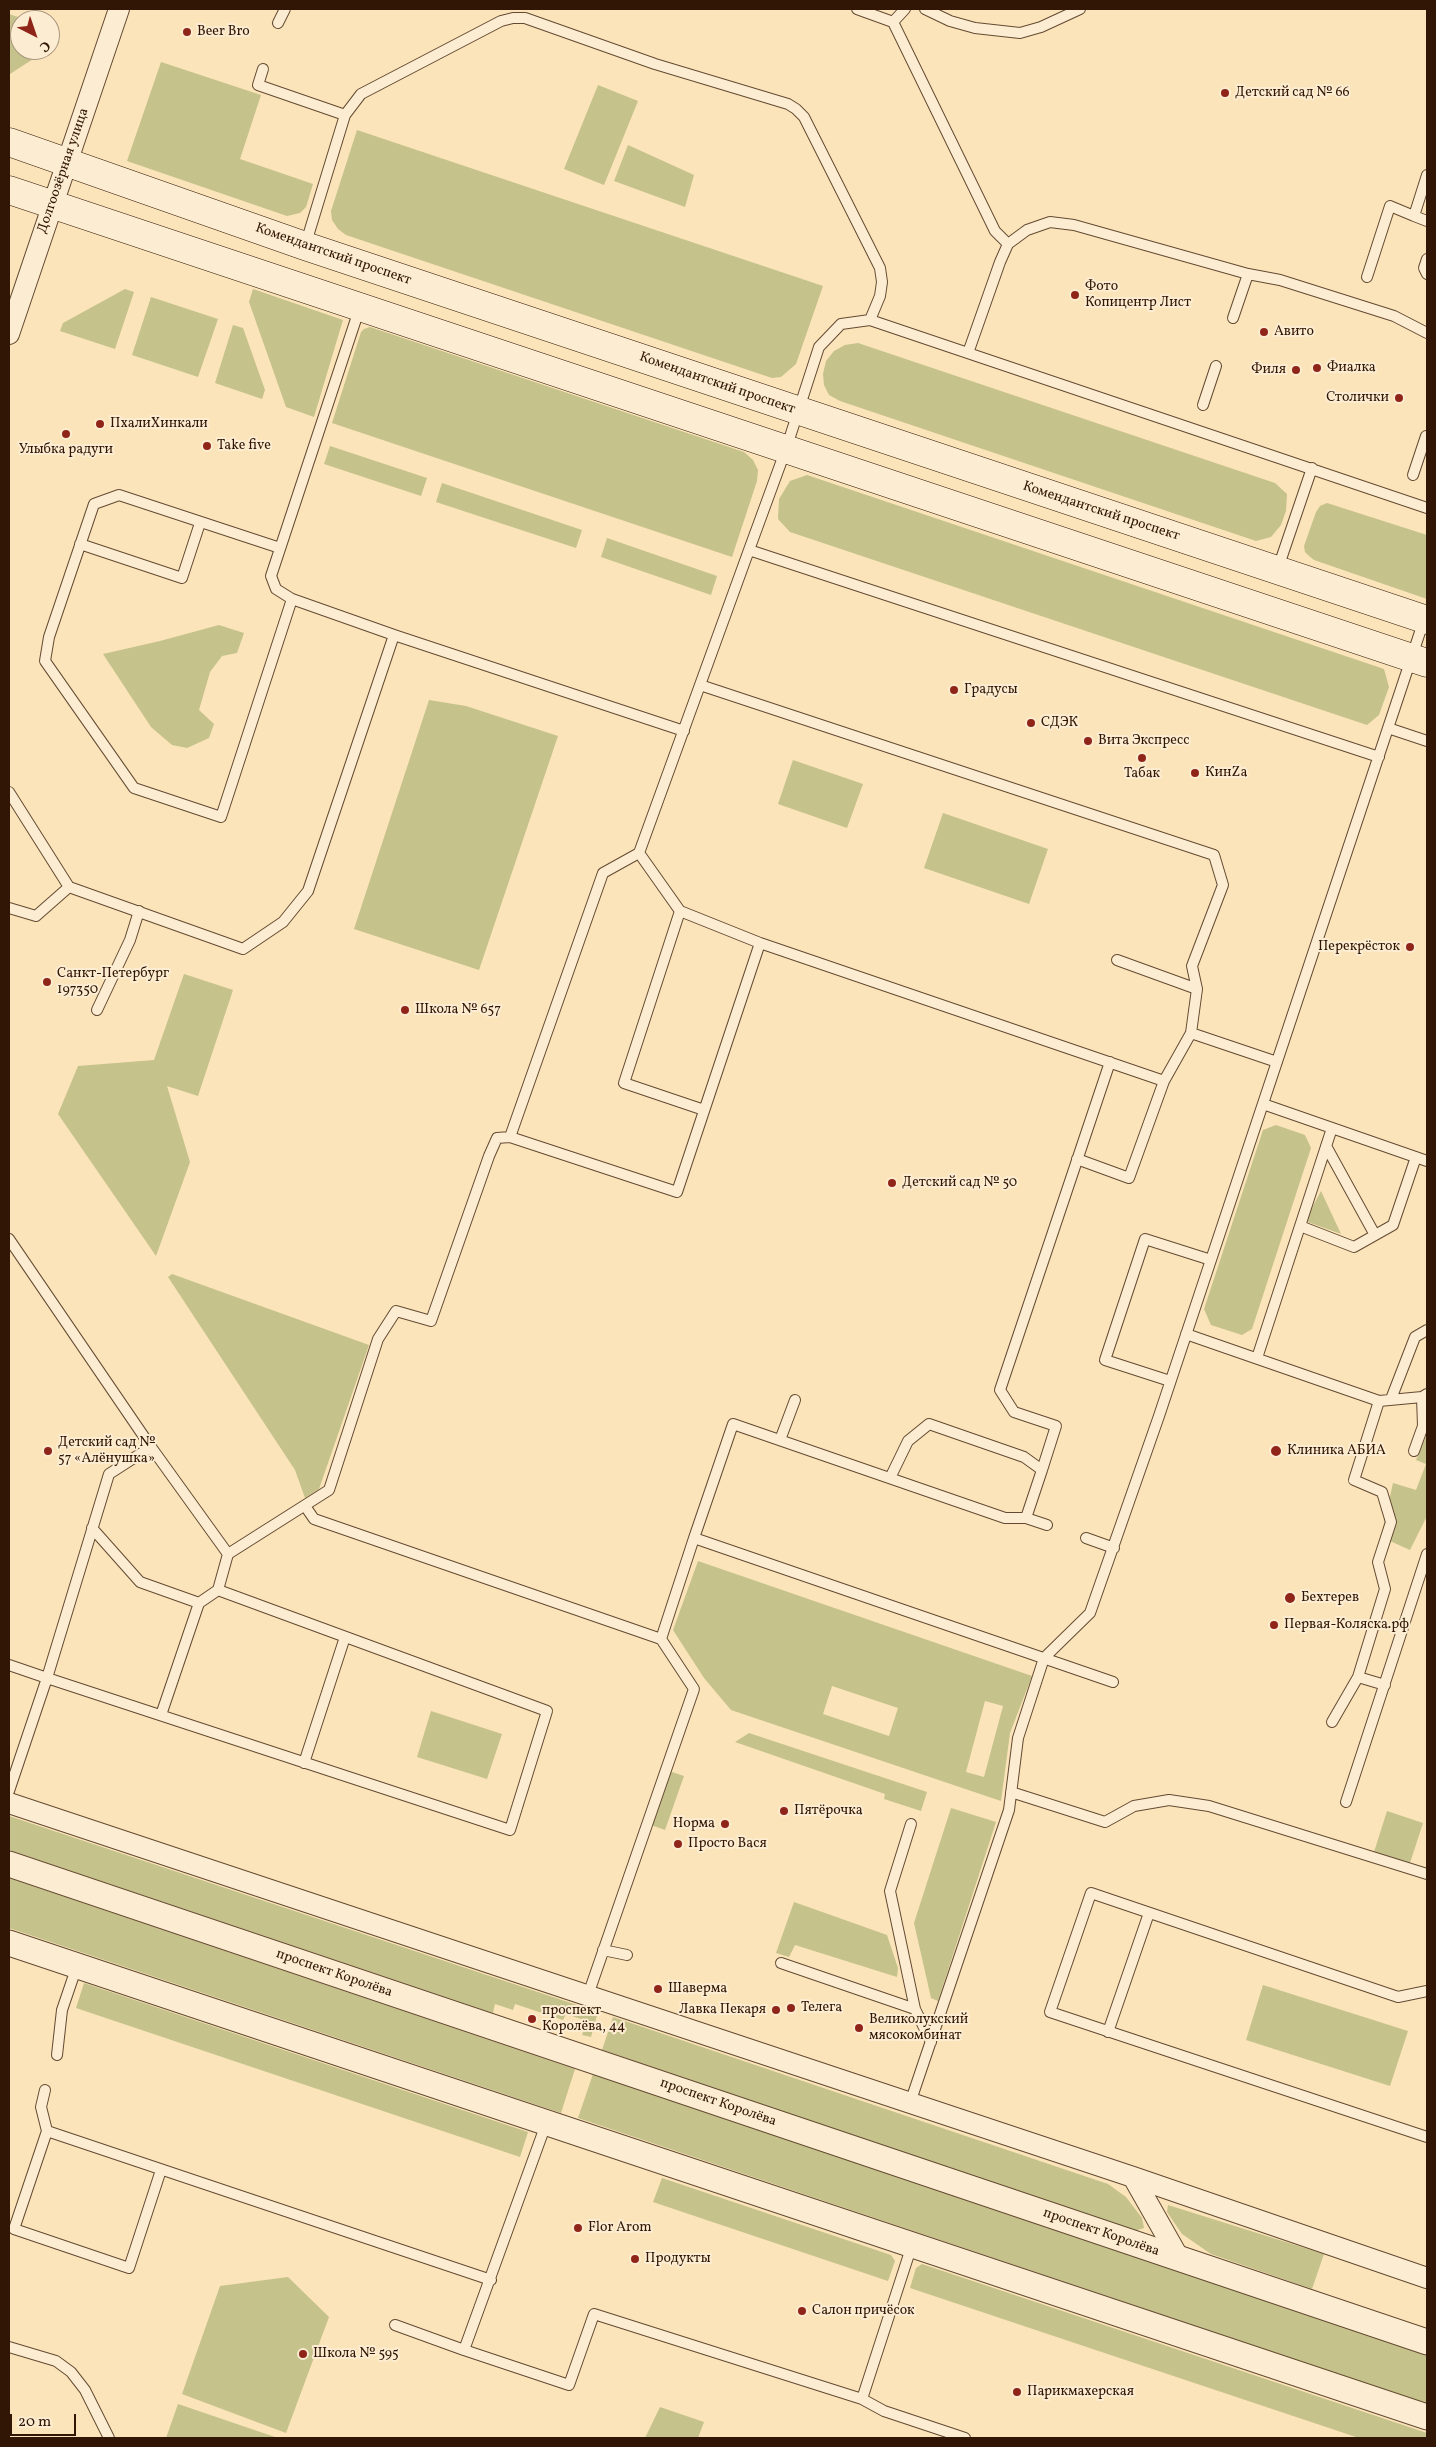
<!DOCTYPE html>
<meta charset="utf-8">
<style>
body{margin:0}
#map{position:relative;width:1436px;height:2447px;overflow:hidden;background:#fbe4b9;font-family:Vollkorn,serif}
canvas{display:block}
.frame{position:absolute;inset:0;border:10px solid #321605;pointer-events:none}
.north{position:absolute;left:10px;top:10px;width:50px;height:50px;box-sizing:border-box;background:#fcedd2;border:1px solid #ab9780;border-radius:50%;rotate:139deg;font-size:14px;font-weight:700;line-height:20px;text-align:center;color:#321605}
.north::after{content:'';display:block;margin:auto;width:18px;height:22px;background:#8f2418;clip-path:polygon(50% 0,100% 100%,50% 72%,0 100%)}
.scale{position:absolute;left:10px;top:2414px;width:66px;height:22px;box-sizing:border-box;border:2px solid #321605;border-top:0;padding-left:6px;font-size:15px;line-height:18px;white-space:nowrap;color:#321605;-webkit-text-stroke:4px #fcedd2;paint-order:stroke}
</style>
<div id="map">
<canvas width="1436" height="2447"></canvas>
<div class="frame"></div>
<div class="north">С</div>
<div class="scale">20 m</div>
</div>
<script>
const g = document.querySelector('canvas').getContext('2d');
g.lineJoin = 'round';
function fill(path, color) {
  g.fillStyle = color;
  g.fill(path, 'evenodd');
}
function shape(rows) {
  const path = new Path2D();
  for (const r of rows) {
    path.moveTo(r[0], r[1]);
    for (let i = 2; i < r.length; i += 2) path.lineTo(r[i], r[i + 1]);
  }
  return path;
}
function strokePath(path, color, width, dash) {
  g.strokeStyle = color;
  g.lineWidth = width;
  g.lineCap = dash ? 'butt' : 'round';
  g.setLineDash(dash || []);
  g.stroke(path);
}
function drawText(font, color, halo, rows, align = 'center') {
  g.font = font + ' Vollkorn,serif';
  g.lineWidth = 4;
  g.setLineDash([]);
  g.textBaseline = 'middle';
  g.strokeStyle = halo;
  g.fillStyle = color;
  for (const [text, x, y, turn = 0] of rows) {
    g.save();
    g.translate(x, y);
    g.rotate((+turn || 0) * Math.PI / 180);
    g.textAlign = isNaN(turn) ? turn : align;
    if (halo) g.strokeText(text, 0, 0);
    g.fillText(text, 0, 0);
    g.restore();
  }
}
const green = shape([
 [9,14,27,20,20,20,20,50,47,50,10,74],
 [161,62,261,95,240,159,313,184,306,207,300,213,287,216,127,161],
 [598,85,638,101,604,185,564,169],
 [357,130,823,286,796,364,781,377,772,378,346,235,338,229,332,220,331,211],
 [628,145,694,175,685,207,614,181],
 [125,289,134,292,115,349,60,331,63,323],
 [253,289,343,320,314,417,286,407,249,302],
 [151,297,218,319,198,377,132,355],
 [233,325,243,328,265,390,262,399,215,383],
 [370,327,744,452,753,460,758,470,757,481,732,557,332,423,361,332,364,329],
 [858,343,1275,483,1287,494,1286,511,1281,525,1271,537,1256,541,840,401,829,395,824,385,823,374,826,361,834,351,845,345],
 [330,446,427,478,421,496,324,464],
 [807,475,1384,669,1389,687,1379,715,1367,725,790,532,778,519,779,499,790,481],
 [442,483,582,530,576,548,436,502],
 [1327,503,1427,535,1427,599,1314,560,1309,556,1305,552,1304,546,1316,512,1320,506],
 [607,538,717,576,711,595,601,557],
 [219,625,244,633,237,653,222,656,210,672,199,710,214,724,209,738,187,748,172,745,151,727,103,654,160,641],
 [429,700,466,706,558,736,479,970,354,929],
 [793,760,863,784,847,828,778,804],
 [943,813,1048,849,1029,904,924,868],
 [184,974,233,990,198,1096,167,1086,190,1162,156,1256,58,1114,78,1066,154,1060],
 [1276,1125,1305,1135,1311,1148,1252,1329,1242,1335,1211,1325,1204,1309,1263,1130],
 [1321,1191,1341,1234,1305,1221],
 [172,1274,369,1345,319,1489,305,1498,295,1470,168,1277],
 [1427,1434,1427,1516,1410,1550,1381,1537,1393,1483,1416,1490,1426,1464,1416,1460],
 [698,1561,1032,1676,1010,1733,1001,1801,731,1710,704,1678,673,1630],
 [832,1686,898,1708,889,1736,823,1714],
 [985,1701,1003,1706,984,1777,966,1772],
 [431,1711,502,1734,487,1779,417,1757],
 [749,1733,927,1792,921,1811,884,1799,885,1794,735,1742],
 [669,1771,684,1776,665,1830,651,1825],
 [951,1808,996,1822,938,2001,931,1998,914,1923],
 [1387,1811,1423,1823,1410,1863,1374,1852],
 [9,1816,598,2012,591,2037,582,2035,587,2021,566,2014,563,2020,515,2004,513,2010,495,2004,493,2013,9,1850],
 [9,1878,575,2069,561,2113,9,1928],
 [794,1902,887,1935,898,1968,897,1977,795,1945,789,1957,776,1953],
 [84,1983,528,2132,520,2157,76,2008],
 [1263,1985,1408,2031,1390,2086,1246,2040],
 [613,2017,1108,2184,1126,2197,1142,2218,1144,2228,1134,2231,602,2050],
 [593,2074,1427,2355,1427,2404,578,2118],
 [662,2178,891,2255,895,2261,888,2281,653,2202],
 [1168,2205,1324,2254,1312,2289,1211,2254,1182,2234,1167,2212],
 [922,2264,1427,2433,1427,2438,1359,2438,910,2288,916,2268],
 [288,2277,329,2317,286,2433,182,2394,220,2286],
 [178,2404,278,2438,166,2438],
 [660,2407,704,2422,698,2438,645,2438]
]);
const service = shape([
 [857,9,893,22,995,231,1008,244],
 [925,9,950,21,975,28,1020,33,1041,27,1080,9],
 [893,22,905,9],
 [278,23,285,9],
 [263,69,258,85,345,115],
 [1427,175,1414,216,1427,221],
 [305,246,345,115,361,94,501,21,513,18,525,18,655,64,788,104,796,109,804,117,880,268,882,282,880,296,870,320],
 [1427,259,1424,268,1427,274],
 [1367,277,1390,206,1414,216],
 [1233,318,1248,274],
 [968,353,1000,262,1008,244,1027,230,1050,222,1074,225,1248,274,1280,280,1394,316,1427,333],
 [1203,405,1216,366],
 [1413,475,1426,436],
 [80,544,182,578,200,523],
 [280,548,119,495,94,504,49,637,45,661,134,788,221,817,292,599],
 [1278,568,1312,468],
 [394,635,684,731],
 [700,685,1214,855,1223,885,1192,966,1197,989,1191,1033,1277,1062],
 [1388,728,1427,741],
 [1379,757,749,550,786,449,819,347,841,324,870,320,1427,508],
 [9,792,69,887,243,949,283,922,308,891,394,635,292,599,276,589,271,576,360,307],
 [639,853,680,911],
 [9,908,36,916,69,887],
 [1117,960,1197,989],
 [97,1010,130,940,139,911],
 [1263,1104,1427,1161],
 [704,1110,624,1083,680,911,760,943,1164,1081,1191,1033],
 [510,1137,677,1192,760,943],
 [1326,1146,1375,1235],
 [1077,1159,1129,1178,1164,1081],
 [1300,1226,1354,1247,1393,1225,1416,1157],
 [9,1239,151,1447,228,1554],
 [1186,1334,1379,1401,1422,1397,1427,1394],
 [1257,1358,1332,1128],
 [1170,1381,1105,1360,1145,1239,1211,1260],
 [1391,1399,1415,1337,1427,1330],
 [780,1440,795,1400],
 [1414,1451,1423,1426,1422,1397],
 [1042,1470,1056,1426,1014,1412,1000,1390,1110,1062],
 [890,1478,908,1441,929,1424,1024,1457,1042,1470,1026,1518],
 [305,1506,314,1519,661,1639],
 [92,1528,140,1582,199,1603],
 [694,1538,733,1424,1005,1518,1026,1518,1047,1525],
 [1086,1538,1114,1548],
 [218,1590,228,1554,329,1490,378,1339,396,1311,431,1321,489,1156,497,1138,510,1137,603,873,639,853,749,550],
 [9,1665,47,1678,109,1474,151,1447],
 [1358,1677,1385,1685],
 [1332,1722,1358,1677,1385,1589,1378,1562,1391,1522,1382,1492,1354,1480,1379,1401],
 [304,1763,345,1637],
 [9,1791,47,1678,510,1830,547,1711,218,1590,199,1603,161,1715],
 [1011,1792,1105,1822,1134,1806,1169,1800,1209,1806,1427,1874],
 [1346,1802,1427,1554],
 [911,1824,890,1891,915,2009,931,2042],
 [603,1950,627,1955],
 [781,1963,915,2009],
 [1427,1991,1398,1997,1091,1893,1050,2012,1427,2137],
 [588,1995,694,1689,661,1639,694,1538,1113,1682],
 [1108,2032,1149,1913],
 [57,2055,62,2010,77,1966],
 [45,2090,41,2107,47,2131,14,2229,129,2268,161,2170],
 [910,2103,1009,1810,1018,1738,1044,1658,1090,1613,1159,1416,1424,620],
 [546,2124,464,2350,569,2385,594,2314,862,2399,912,2245],
 [47,2131,491,2280],
 [395,2325,464,2350],
 [9,2347,56,2361,71,2372,85,2390,109,2438],
 [862,2399,884,2411,965,2438]
]);
const minor = shape([
 [9,334,119,9],
 [9,1803,1133,2177,1427,2278],
 [1133,2177,1180,2260]
]);
const tertiary = shape([
 [9,1864,1427,2342],
 [9,1943,1427,2417]
]);
const secondary = shape([
 [9,142,305,246,1427,620],
 [9,190,1427,663]
]);
const markers = [
 [187,32,5,"#8f2418"],
 [1225,93,5,"#8f2418"],
 [1075,295,5,"#8f2418"],
 [1264,332,5,"#8f2418"],
 [1317,368,5,"#8f2418"],
 [1296,370,5,"#8f2418"],
 [1399,398,5,"#8f2418"],
 [100,424,5,"#8f2418"],
 [66,434,5,"#8f2418"],
 [207,446,5,"#8f2418"],
 [954,690,5,"#8f2418"],
 [1031,723,5,"#8f2418"],
 [1088,741,5,"#8f2418"],
 [1142,758,5,"#8f2418"],
 [1195,773,5,"#8f2418"],
 [1410,947,5,"#8f2418"],
 [47,982,5,"#8f2418"],
 [405,1010,5,"#8f2418"],
 [892,1183,5,"#8f2418"],
 [48,1451,5,"#8f2418"],
 [1276,1451,6,"#8f2418"],
 [1290,1598,6,"#8f2418"],
 [1274,1625,5,"#8f2418"],
 [784,1811,5,"#8f2418"],
 [725,1824,5,"#8f2418"],
 [678,1844,5,"#8f2418"],
 [658,1989,5,"#8f2418"],
 [791,2008,5,"#8f2418"],
 [776,2010,5,"#8f2418"],
 [532,2019,5,"#8f2418"],
 [859,2028,5,"#8f2418"],
 [578,2228,5,"#8f2418"],
 [635,2259,5,"#8f2418"],
 [802,2311,5,"#8f2418"],
 [303,2354,5,"#8f2418"],
 [1017,2392,5,"#8f2418"]
];
const poiNames = [
 ["Beer Bro",197,32],
 ["Детский сад № 66",1235,93],
 ["Фото",1085,287],
 ["Копицентр Лист",1085,303],
 ["Авито",1274,332],
 ["Фиалка",1327,368],
 ["Филя",1286,370,"right"],
 ["Столички",1389,398,"right"],
 ["ПхалиХинкали",110,424],
 ["Take five",217,446],
 ["Улыбка радуги",66,450,"center"],
 ["Градусы",964,690],
 ["СДЭК",1041,723],
 ["Вита Экспресс",1098,741],
 ["КинZa",1205,773],
 ["Табак",1142,774,"center"],
 ["Перекрёсток",1400,947,"right"],
 ["Санкт-Петербург",57,974],
 ["197350",57,990],
 ["Школа № 657",415,1010],
 ["Детский сад № 50",902,1183],
 ["Детский сад №",58,1443],
 ["57 «Алёнушка»",58,1459],
 ["Клиника АБИА",1287,1451],
 ["Бехтерев",1301,1598],
 ["Первая-Коляска.рф",1284,1625],
 ["Пятёрочка",794,1811],
 ["Норма",715,1824,"right"],
 ["Просто Вася",688,1844],
 ["Шаверма",668,1989],
 ["Телега",801,2008],
 ["Лавка Пекаря",766,2010,"right"],
 ["проспект",542,2011],
 ["Королёва, 44",542,2027],
 ["Великолукский",869,2020],
 ["мясокомбинат",869,2036],
 ["Flor Arom",588,2228],
 ["Продукты",645,2259],
 ["Салон причёсок",812,2311],
 ["Школа № 595",313,2354],
 ["Парикмахерская",1027,2392]
];
const streetNames = [
 ["Долгоозёрная улица",64,171,-71],
 ["Комендантский проспект",333,255,19],
 ["Комендантский проспект",717,384,19],
 ["Комендантский проспект",1101,512,18],
 ["проспект Королёва",334,1974,19],
 ["проспект Королёва",718,2103,19],
 ["проспект Королёва",1101,2233,19]
];
fill(green, '#c5c28b');
strokePath(service, '#644a32', 12);
strokePath(minor, '#644a32', 22);
strokePath(tertiary, '#644a32', 27);
strokePath(secondary, '#321605', 29);
strokePath(service, '#fcedd2', 10);
strokePath(minor, '#fcedd2', 20);
strokePath(tertiary, '#fcedd2', 25);
strokePath(secondary, '#fcedd2', 28);
for (const [x, y, r, color] of markers) {
  const dot = new Path2D();
  dot.arc(x, y, r, 0, 2 * Math.PI);
  g.fillStyle = color;
  g.fill(dot);
  strokePath(dot, '#fcedd2', 2);
}
drawText('14px', '#321605', '#fcedd2', poiNames, 'left');
drawText('14px', '#321605', '#fcedd2', streetNames);
</script>
